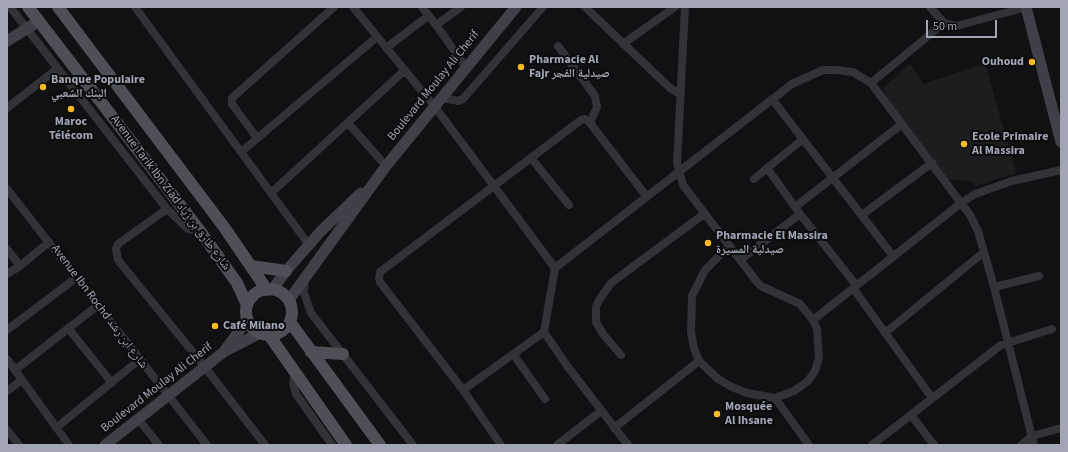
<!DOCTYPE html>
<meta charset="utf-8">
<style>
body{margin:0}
#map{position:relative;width:1068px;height:452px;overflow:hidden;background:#111113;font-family:"Source Sans 3",sans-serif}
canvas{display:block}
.frame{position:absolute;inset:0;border:8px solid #a2a6b4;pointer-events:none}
.scale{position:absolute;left:926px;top:20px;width:71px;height:18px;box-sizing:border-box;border:2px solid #a2a6b4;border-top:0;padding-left:5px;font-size:12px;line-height:14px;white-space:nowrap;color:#a2a6b4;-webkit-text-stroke:3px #0c0c0e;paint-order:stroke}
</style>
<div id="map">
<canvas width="1068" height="452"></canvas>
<div class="frame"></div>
<div class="scale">50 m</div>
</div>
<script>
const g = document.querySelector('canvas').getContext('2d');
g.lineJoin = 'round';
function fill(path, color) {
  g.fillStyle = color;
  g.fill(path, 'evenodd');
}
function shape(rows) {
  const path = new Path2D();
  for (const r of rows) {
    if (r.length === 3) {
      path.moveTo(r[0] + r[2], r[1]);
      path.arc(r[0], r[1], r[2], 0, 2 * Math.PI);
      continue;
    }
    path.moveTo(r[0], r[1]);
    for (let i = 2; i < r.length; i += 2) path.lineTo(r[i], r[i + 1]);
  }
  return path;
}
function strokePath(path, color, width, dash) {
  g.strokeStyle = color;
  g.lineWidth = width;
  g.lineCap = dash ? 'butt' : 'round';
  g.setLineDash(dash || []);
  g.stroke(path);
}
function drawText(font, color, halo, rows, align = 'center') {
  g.font = font + ' "Source Sans 3","Noto Naskh Arabic",sans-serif';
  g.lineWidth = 4;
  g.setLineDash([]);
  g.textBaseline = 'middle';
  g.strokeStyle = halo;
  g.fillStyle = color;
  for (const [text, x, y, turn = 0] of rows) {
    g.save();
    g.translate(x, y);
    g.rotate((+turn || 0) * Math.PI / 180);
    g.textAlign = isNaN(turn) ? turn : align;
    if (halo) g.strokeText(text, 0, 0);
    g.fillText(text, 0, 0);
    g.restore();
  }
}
const built = shape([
 [985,63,1016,173,975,186,974,182,948,179,883,95,886,92,883,88,910,64,923,84]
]);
const street = shape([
 [10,7,167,209,188,229,200,231],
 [135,7,309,245],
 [353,7,435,107,555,268],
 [422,7,436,25,461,7],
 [585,7,670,88,680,94],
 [685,7,677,163,683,185,757,282,761,286,800,304,813,320,817,329,819,358,815,371,808,381,794,391,775,398,747,393,732,387,718,379,699,361,694,348,691,332,692,296,705,270,729,246],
 [930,7,944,23,956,26,1027,7],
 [436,25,466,67],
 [623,44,675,7],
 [558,46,595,96,597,107,590,123],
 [386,48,428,16],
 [871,83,944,23],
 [442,98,459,101,463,99,543,7],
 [772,99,893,256],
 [7,108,57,69],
 [348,123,386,166],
 [257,138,232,104,232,98,334,7],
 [241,152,377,37],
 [531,158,569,205],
 [767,168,795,207],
 [754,179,803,139],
 [7,189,207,445],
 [271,193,405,70],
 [167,209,118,244,116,249,118,260,204,366,265,445],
 [800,214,856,285],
 [863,214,932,163],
 [7,249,20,266,49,242],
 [740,260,800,214,795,207,902,124],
 [7,274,20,266],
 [305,278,304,293,311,313,413,445],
 [994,287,1039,276],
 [853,288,932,398],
 [813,320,961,203,975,194,1012,181,1061,170],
 [68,328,112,383],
 [7,330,76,278],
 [544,332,568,367,628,445],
 [885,333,984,252],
 [514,355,545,399],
 [621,355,603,334,596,322,596,307,599,300,611,283,704,214],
 [7,359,69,445],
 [15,370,97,306],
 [295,373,293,383,296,394,332,445],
 [463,390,544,332,555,268,792,84,823,70,837,70,853,72,871,83,970,215,978,231,994,287,1034,445],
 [7,391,22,380],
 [775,398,809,445],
 [911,415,934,445],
 [138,419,159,445],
 [56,428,139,360],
 [614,428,699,361],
 [7,430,19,445],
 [501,445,463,390,380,282,379,278,380,272,581,120,585,119,590,123,647,197],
 [557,445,601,411],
 [872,445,1001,345,1052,329],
 [1021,445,1032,436,1061,428]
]);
const secondary = shape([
 [1026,7,1061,142],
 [7,41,39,21],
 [272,290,286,271,321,231,361,193],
 [289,300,386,166,516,7],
 [225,350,248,319],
 [105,445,225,351,260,333]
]);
const primary = shape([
 [28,7,200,231,237,283,247,305],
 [58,7,224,227,267,290],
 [251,266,286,271],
 [269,312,23],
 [290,322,380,445],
 [269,335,346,445],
 [311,352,343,354]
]);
const markers = [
 [1032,62,4,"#fabb22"],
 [521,67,4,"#fabb22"],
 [43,87,4,"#fabb22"],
 [71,109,4,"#fabb22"],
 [964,144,4,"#fabb22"],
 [708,243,4,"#fabb22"],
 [215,326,4,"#fabb22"],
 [717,414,4,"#fabb22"]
];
const poiNames = [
 ["Pharmacie Al",529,60],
 ["Fajr صيدلية الفجر",529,74],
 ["Ouhoud",1024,62,"right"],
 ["Banque Populaire",51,80],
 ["البنك الشعبي",51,94],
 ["Maroc",71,122,"center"],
 ["Télécom",71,136,"center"],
 ["Ecole Primaire",972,137],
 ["Al Massira",972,151],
 ["Pharmacie El Massira",716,236],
 ["صيدلية المسيرة",716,250],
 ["Café Milano",223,326],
 ["Mosquée",725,407],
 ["Al Ihsane",725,421]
];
const streetNames = [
 ["Boulevard Moulay Ali Cherif",434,86,-51],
 ["Avenue Tarik Ibn Ziad شارع طارق بن زياد",170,193,53],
 ["Avenue Ibn Rochd شارع ابن رشد",99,307,53],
 ["Boulevard Moulay Ali Cherif",157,388,-38]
];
fill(built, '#1d1d20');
strokePath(street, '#323338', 8);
strokePath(secondary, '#404148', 11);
strokePath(primary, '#4e4f57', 12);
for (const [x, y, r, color] of markers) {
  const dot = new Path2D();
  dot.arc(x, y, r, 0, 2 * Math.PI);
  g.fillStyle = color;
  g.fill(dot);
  strokePath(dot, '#0c0c0e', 1.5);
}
drawText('bold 12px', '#a2a6b4', '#0c0c0e', poiNames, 'left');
drawText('12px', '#a2a6b4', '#0c0c0e', streetNames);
</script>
